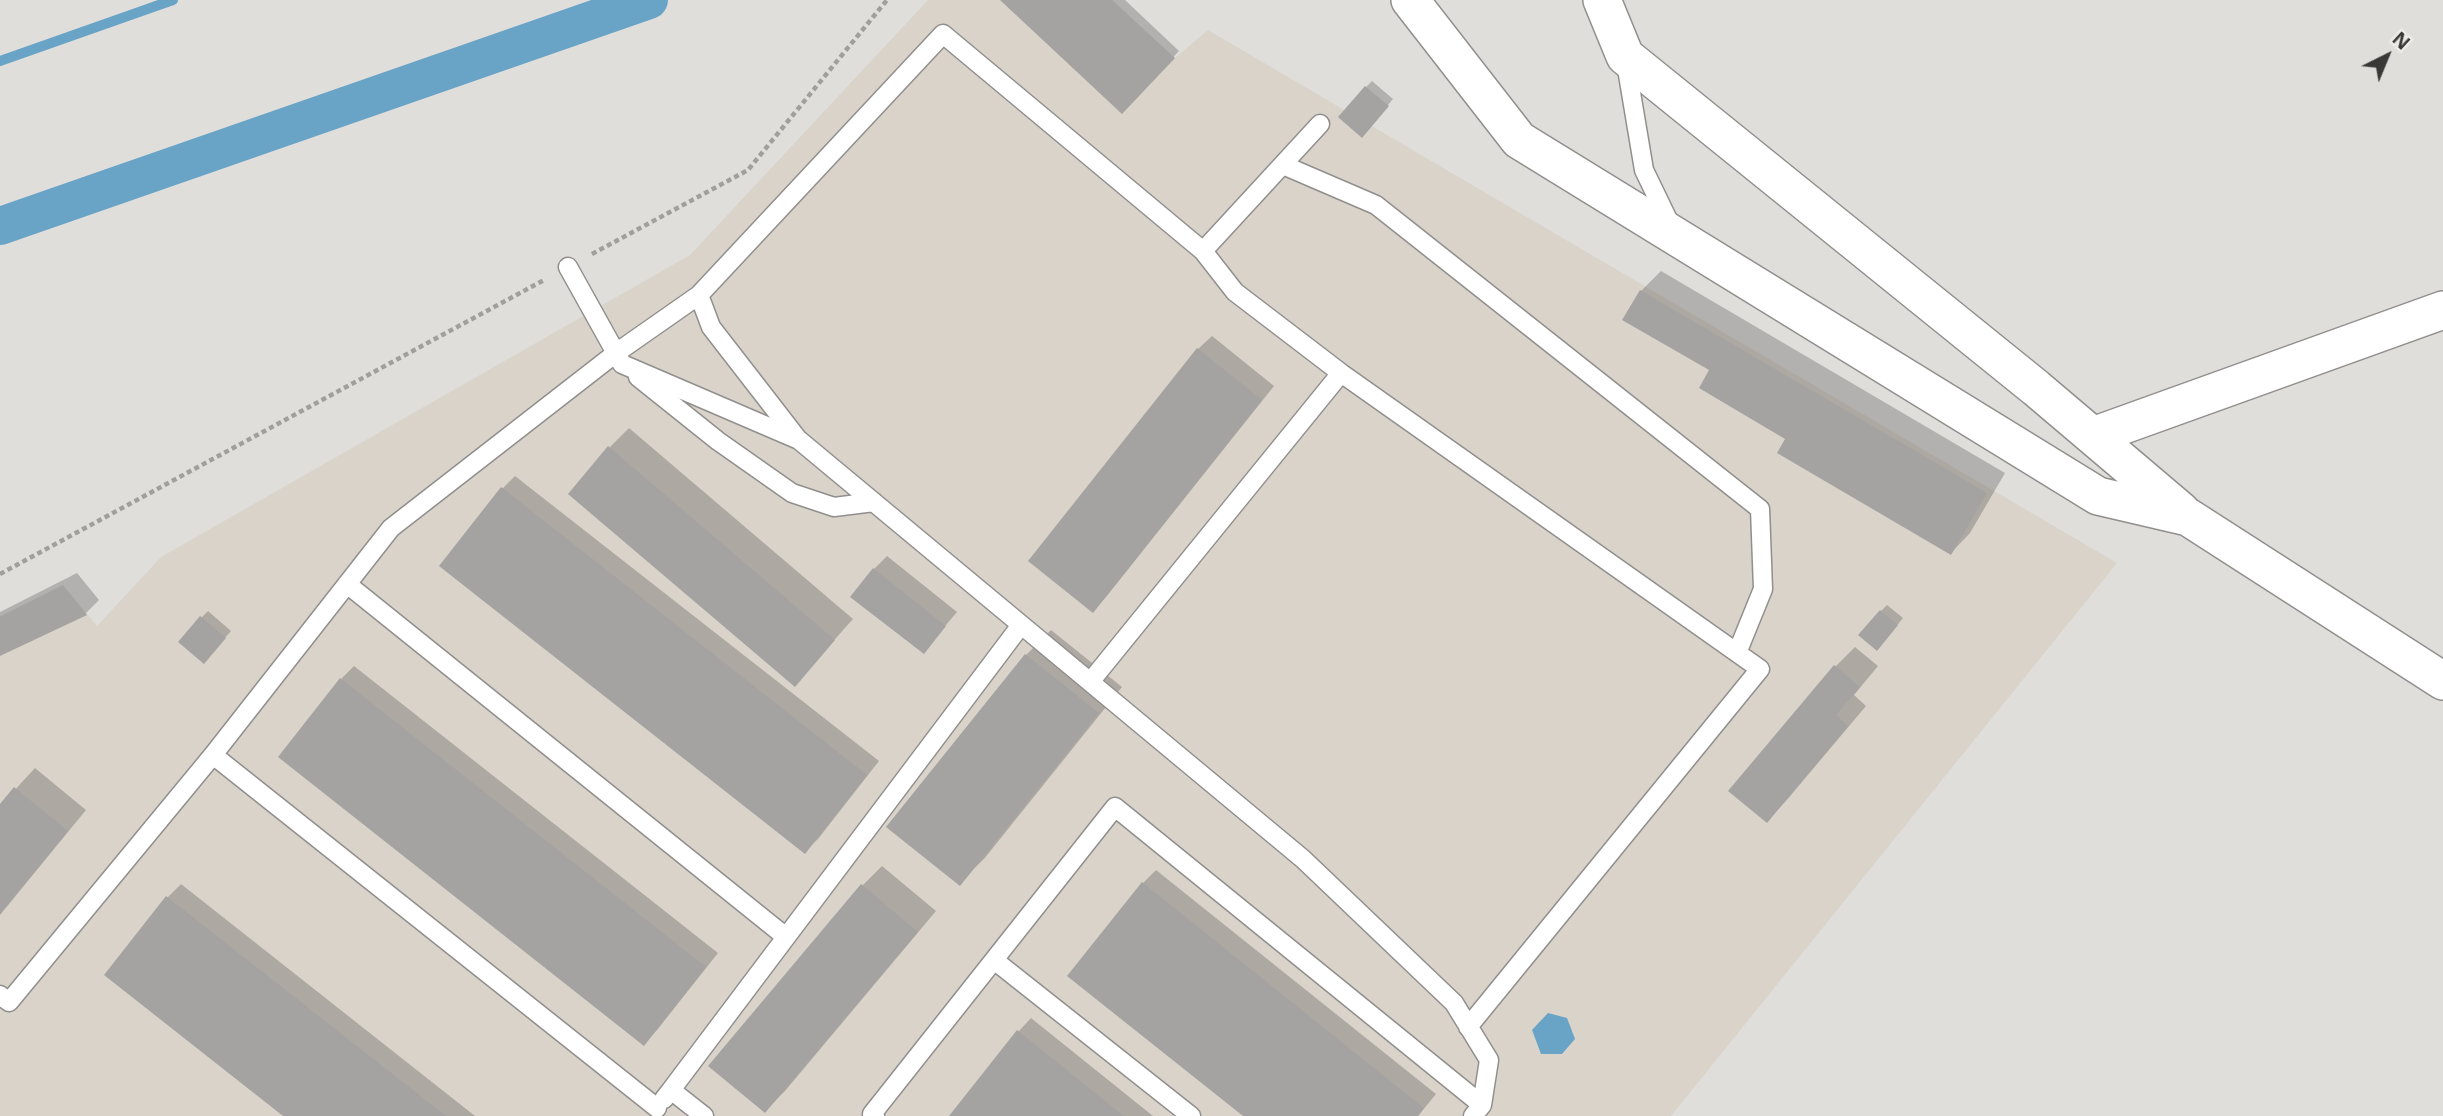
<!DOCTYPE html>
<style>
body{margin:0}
#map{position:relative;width:2443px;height:1116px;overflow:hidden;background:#e0dedb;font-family:"Noto Sans",sans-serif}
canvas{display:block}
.north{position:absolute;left:2352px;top:21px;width:70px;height:70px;-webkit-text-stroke:5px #edebe8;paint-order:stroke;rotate:43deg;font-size:19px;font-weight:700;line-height:28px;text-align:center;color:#383836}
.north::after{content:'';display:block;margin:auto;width:24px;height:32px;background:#383836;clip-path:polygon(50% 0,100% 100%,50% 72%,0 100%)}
</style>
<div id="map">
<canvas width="2443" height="1116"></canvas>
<div class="north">N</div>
</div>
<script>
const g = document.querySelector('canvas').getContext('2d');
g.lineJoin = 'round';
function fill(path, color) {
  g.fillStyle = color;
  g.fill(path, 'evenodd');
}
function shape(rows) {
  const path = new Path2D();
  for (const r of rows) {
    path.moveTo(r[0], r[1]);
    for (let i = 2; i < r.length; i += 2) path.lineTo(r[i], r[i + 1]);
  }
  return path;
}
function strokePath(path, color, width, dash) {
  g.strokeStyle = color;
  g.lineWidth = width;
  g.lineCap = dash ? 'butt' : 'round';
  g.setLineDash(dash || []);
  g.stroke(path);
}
const built = shape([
 [928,0,1112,0,1175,58,1208,30,2117,563,1671,1116,0,1116,0,616,63,585,97,626,161,557,690,255]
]);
const water = shape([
 [1548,1013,1567,1018,1575,1039,1562,1054,1541,1054,1532,1030]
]);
const shadow = shape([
 [1003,0,1125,0,1179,51,1122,112],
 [1372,81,1393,99,1368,129,1366,87],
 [1661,271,2005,473,1970,533,1951,553,1787,438,1711,370,1641,291],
 [1212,336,1274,386,1106,597,1093,610,1198,349],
 [629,428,853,619,795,684,609,448],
 [515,476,879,761,818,839,804,852,502,489],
 [887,556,957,612,923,652,874,569],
 [77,573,99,600,86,613,0,654,0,612],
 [1887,605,1903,618,1883,643,1881,611],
 [208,611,231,631,210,655,201,618],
 [1051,630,1122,687,984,859,959,883,1026,655],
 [1855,647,1878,666,1854,695,1866,706,1786,801,1766,821,1731,791,1836,666],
 [354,666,718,953,657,1030,644,1043,341,679],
 [35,768,86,810,0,915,0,806],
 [882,866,936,911,785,1091,765,1111,711,1065,863,885],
 [1156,870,1436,1094,1418,1116,1246,1116,1143,883],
 [181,884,475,1116,286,1116,107,975,168,897],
 [1031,1018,1153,1116,951,1116,1018,1032]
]);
const stream = shape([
 [0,61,173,0]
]);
const canal = shape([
 [0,226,649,0]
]);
const building = shape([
 [1000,0,1112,0,1175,58,1122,114],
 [1365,86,1389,106,1362,138,1338,117],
 [1640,290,1987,493,1951,555,1777,453,1785,439,1699,388,1709,370,1622,320],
 [1197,348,1262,400,1093,613,1028,561],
 [608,446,835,640,795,687,568,494],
 [501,487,867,775,805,854,439,566],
 [873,568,946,626,924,654,850,597],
 [63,585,87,615,0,656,0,617],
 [1880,610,1898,625,1877,651,1858,635],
 [200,616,226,638,204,664,178,642],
 [1025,654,1099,713,960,886,886,827],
 [1834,665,1860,687,1836,715,1848,726,1767,823,1728,791],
 [340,678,706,967,644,1046,278,757],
 [14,787,68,831,0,914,0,804],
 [1142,882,1424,1108,1418,1116,1243,1116,1067,976],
 [861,884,918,932,765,1113,708,1066],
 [166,896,446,1116,283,1116,104,975],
 [1017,1030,1124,1116,949,1116]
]);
const path = shape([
 [592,254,748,170,887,0],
 [0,574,544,280]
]);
const service = shape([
 [1626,63,1644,170,1671,226],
 [1320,124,1203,251,1235,292,1341,373],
 [1283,165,1376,205,1760,509,1763,589,1737,653],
 [568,267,622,364,799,440,1303,859,1454,1003,1489,1060,1482,1105,1473,1116],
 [699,295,711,327,797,438],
 [638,377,718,441,792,493,834,507,874,502],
 [347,584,786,937],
 [1090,682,1341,373,1760,669,1468,1027],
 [213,755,657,1108],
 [994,960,1191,1116],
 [0,995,9,1002,213,755,391,528,616,353,699,295,943,34,1203,251],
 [671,1090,1021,625],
 [664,1099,671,1090,704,1116],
 [875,1116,872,1114,1115,807,1482,1105]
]);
const minor = shape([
 [1410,0,1519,140,2098,496,2188,517,2443,681],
 [1602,0,1625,56,2036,388,2181,511],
 [2093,436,2443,310]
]);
fill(built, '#d9d3ca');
fill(water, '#69a4c7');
fill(shadow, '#0003');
strokePath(stream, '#69a4c7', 10);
strokePath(canal, '#69a4c7', 38);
fill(building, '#a5a3a1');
strokePath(service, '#918f8d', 21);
strokePath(minor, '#918f8d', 40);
strokePath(path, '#a19f9d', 4.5, [5, 3.5]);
strokePath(service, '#fff', 18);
strokePath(minor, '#fff', 37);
</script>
